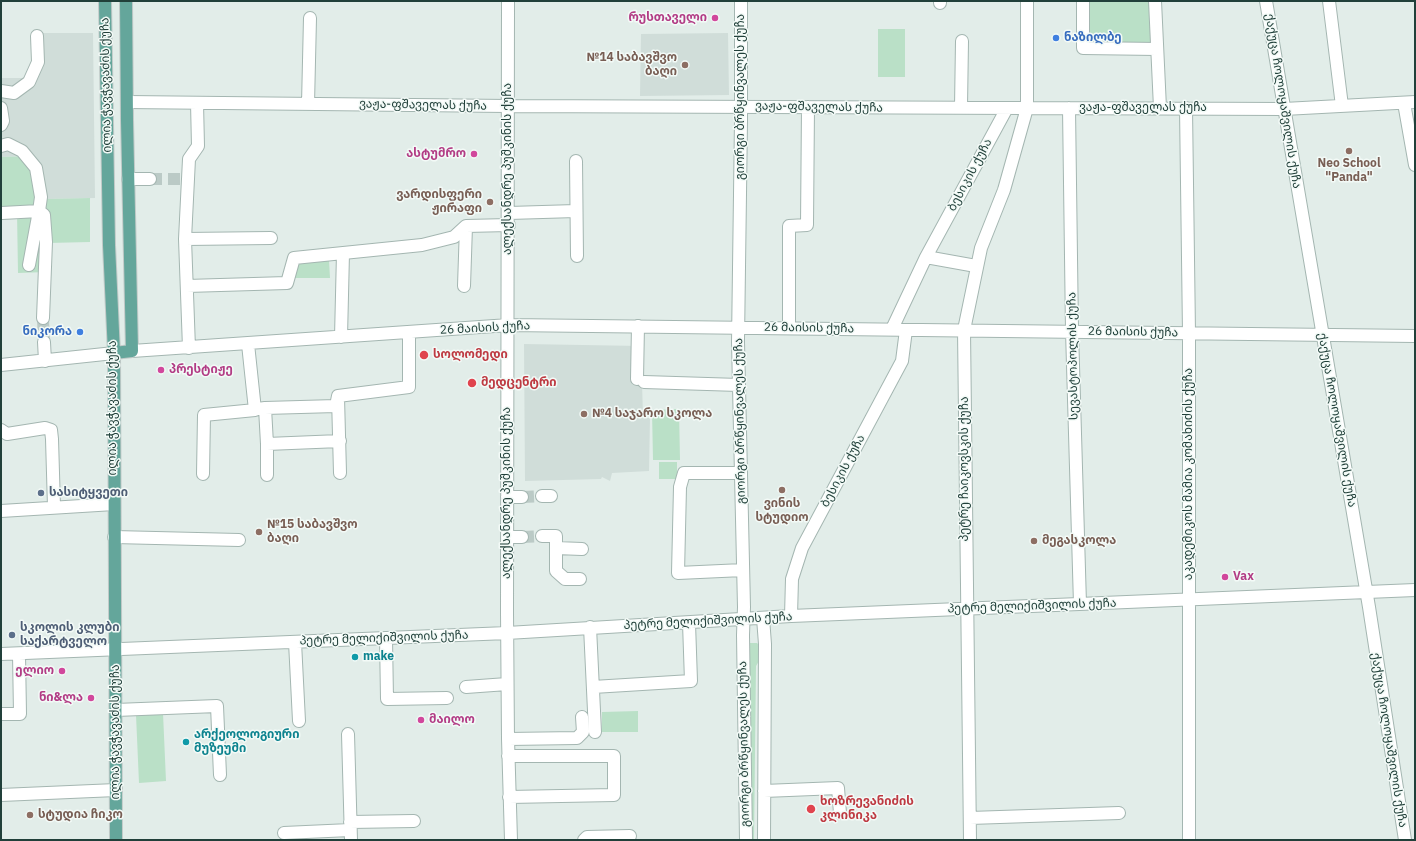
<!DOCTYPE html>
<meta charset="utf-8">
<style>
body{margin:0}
#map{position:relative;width:1416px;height:841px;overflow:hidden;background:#e2ede9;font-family:"IBM Plex Sans",sans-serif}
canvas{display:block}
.frame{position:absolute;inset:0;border:2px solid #21403a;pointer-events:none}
</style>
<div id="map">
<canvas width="1416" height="841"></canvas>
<div class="frame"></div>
</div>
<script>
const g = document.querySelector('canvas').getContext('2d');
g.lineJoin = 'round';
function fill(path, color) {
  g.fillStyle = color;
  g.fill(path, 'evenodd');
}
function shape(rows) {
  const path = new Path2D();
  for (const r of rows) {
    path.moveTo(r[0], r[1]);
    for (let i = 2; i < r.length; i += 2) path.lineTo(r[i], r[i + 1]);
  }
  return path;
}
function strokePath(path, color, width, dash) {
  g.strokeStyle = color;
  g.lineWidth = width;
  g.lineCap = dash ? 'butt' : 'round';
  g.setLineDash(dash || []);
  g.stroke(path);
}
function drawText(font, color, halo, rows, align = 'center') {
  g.font = font + ' "IBM Plex Sans","Noto Sans Georgian",sans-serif';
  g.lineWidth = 3;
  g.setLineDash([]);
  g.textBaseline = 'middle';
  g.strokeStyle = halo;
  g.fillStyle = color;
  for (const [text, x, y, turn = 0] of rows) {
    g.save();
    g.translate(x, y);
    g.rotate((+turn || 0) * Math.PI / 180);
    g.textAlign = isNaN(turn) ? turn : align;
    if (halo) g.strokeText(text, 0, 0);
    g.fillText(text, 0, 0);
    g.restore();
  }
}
const built = shape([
 [34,33,93,33,95,198,47,199,33,156,1,157,1,131,4,127,5,109,1,102,1,78,28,78,34,63],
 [728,33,729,95,640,96,641,34],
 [524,344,641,346,643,417,650,418,649,471,612,473,610,481,602,477,601,479,525,481]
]);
const green = shape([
 [1083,1,1155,1,1157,49,1083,48],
 [878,29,905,29,905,77,878,77],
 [33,156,47,199,90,198,90,242,48,243,47,272,18,273,17,212,1,212,1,157],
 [329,260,330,278,295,278,295,261],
 [679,409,680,460,653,460,652,410],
 [659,462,677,462,677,479,659,479],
 [750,643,757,643,759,645,759,661,756,666,754,840,748,840,747,645],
 [638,711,638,732,602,732,602,712],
 [163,713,166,781,139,783,136,715]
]);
const minorTunnel = shape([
 [150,179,180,179],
 [43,318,44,342],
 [522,497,542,496],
 [522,537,542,536]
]);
const minor = shape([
 [508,1,507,612,508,739,511,840],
 [741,1,741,120,738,342,744,607,743,635,746,840],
 [1083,1,1083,48,1157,49],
 [1155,1,1160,108],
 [1266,1,1369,607,1405,840],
 [1329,1,1342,106],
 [940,3,940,1],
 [1,91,14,93,29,82,38,62,37,36],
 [127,102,508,106,1284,109,1415,102],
 [1404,103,1415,165],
 [308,104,310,18],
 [961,107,962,41],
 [1,108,3,121,1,125],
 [1069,108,1072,331,1080,604],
 [1186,108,1189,333,1189,840],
 [1,146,8,144,22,151,36,168,41,197,39,211,2,213],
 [576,161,577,256],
 [128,179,150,179],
 [509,213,576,211],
 [185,239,189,159,198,146,197,103],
 [926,257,976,266],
 [29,265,39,211,44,215,46,242,43,318],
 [187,286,287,283,294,258,422,245,454,237,466,226,509,225],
 [464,286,466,226],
 [789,328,789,226,807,225,808,107],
 [892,329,926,257,1007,108],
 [341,337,343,253],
 [44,342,45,361],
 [189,348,185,239,271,238],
 [132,351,509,325,1415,336],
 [1,365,114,353],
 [637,379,638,326],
 [644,382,739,385],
 [338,397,340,473],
 [265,408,336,406,338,396,409,387,409,332],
 [258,409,265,408,267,444,340,441],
 [1,430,7,434,45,428,51,430,52,439,54,507],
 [267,444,267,475],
 [741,473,684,473,680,487,678,573,743,570],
 [203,474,204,415,255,410,248,344],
 [542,496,551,496],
 [507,497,522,497],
 [1,511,114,504],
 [542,536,556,536,556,571,565,579,580,579],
 [114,537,239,540],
 [507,537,522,537],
 [556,548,582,549],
 [791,616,792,579,802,548,902,361,906,330],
 [763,618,765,644,764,840],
 [590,627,595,732],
 [386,638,387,699,447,698],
 [295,642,299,721],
 [1,654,507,633,791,616,1415,590],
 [466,687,507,684],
 [593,687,691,681,689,623],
 [116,710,217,706,220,775],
 [1,714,20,714,19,654],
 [348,734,351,840],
 [508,739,577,738,583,732,582,717],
 [508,756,614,756,614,795,509,797],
 [764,791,838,788,840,813],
 [1,795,116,790],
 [970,818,1119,813],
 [350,822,414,821],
 [284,833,350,830],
 [584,840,587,837,630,836],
 [970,840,964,330,981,248,1004,190,1027,108,1027,1]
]);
const major = shape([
 [105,1,109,245,114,353,116,840],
 [114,353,132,351,127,120,126,1]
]);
const markers = [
 [715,18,4,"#d1479c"],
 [1056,38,4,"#3f7fe0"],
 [685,65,4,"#8d6e63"],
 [1349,151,4,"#8d6e63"],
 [474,154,4,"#d1479c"],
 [490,202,4,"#8d6e63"],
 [80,332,4,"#3f7fe0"],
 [424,355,5,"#e0444e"],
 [161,370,4,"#d1479c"],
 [472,383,5,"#e0444e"],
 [584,414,4,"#8d6e63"],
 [782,490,4,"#8d6e63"],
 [41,493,4,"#5c6f8a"],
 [259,532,4,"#8d6e63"],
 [1034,541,4,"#8d6e63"],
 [1225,577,4,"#d1479c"],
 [12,635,4,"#5c6f8a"],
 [355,657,4,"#0f9aa8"],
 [62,671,4,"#d1479c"],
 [91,698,4,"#d1479c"],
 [421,720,4,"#d1479c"],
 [186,742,4,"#0f9aa8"],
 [811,809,5,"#e0444e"],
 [30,815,4,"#8d6e63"]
];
const hotelNames = [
 ["რუსთაველი",707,18],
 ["ასტუმრო",466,154],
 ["პრესტიჟე",169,370,"left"],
 ["Vax",1233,577,"left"],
 ["ელიო",54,671],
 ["ნი&ლა",83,698],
 ["მაილო",429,720,"left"]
];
const shopNames = [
 ["ნაზილბე",1064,38],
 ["ნიკორა",72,332,"right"]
];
const educationNames = [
 ["№14 საბავშვო",677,58,"right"],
 ["ბაღი",677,72,"right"],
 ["Neo School",1349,164,"center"],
 ["\"Panda\"",1349,178,"center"],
 ["ვარდისფერი",482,195,"right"],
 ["ჟირაფი",482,209,"right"],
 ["№4 საჯარო სკოლა",592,414],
 ["ვინის",782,504,"center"],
 ["სტუდიო",782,518,"center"],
 ["№15 საბავშვო",267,525],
 ["ბაღი",267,539],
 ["მეგასკოლა",1042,541],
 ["სტუდია ჩიკო",38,815]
];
const streetNames = [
 ["ილია ჭავჭავაძის ქუჩა",106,85,-91],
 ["გიორგი ბრწყინვალეს ქუჩა",741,97,-90],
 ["ქაქუცა ჩოლოყაშვილის ქუჩა",1283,101,81],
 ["ვაჟა-ფშაველას ქუჩა",423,105,1],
 ["ვაჟა-ფშაველას ქუჩა",819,107,1],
 ["ვაჟა-ფშაველას ქუჩა",1143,108],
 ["ალექსანდრე პუშკინის ქუჩა",508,169,-90],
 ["ბესიკის ქუჩა",970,175,-62],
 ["26 მაისის ქუჩა",485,328,-3],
 ["26 მაისის ქუჩა",809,328,1],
 ["26 მაისის ქუჩა",1133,332,1],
 ["სევასტოპოლის ქუჩა",1073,356,-91],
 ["ილია ჭავჭავაძის ქუჩა",113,408,-90],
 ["ქაქუცა ჩოლოყაშვილის ქუჩა",1337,420,80],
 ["გიორგი ბრწყინვალეს ქუჩა",740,421,-91],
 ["პეტრე ჩაიკოვსკის ქუჩა",965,469,-90],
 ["ბესიკის ქუჩა",843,471,-62],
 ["აკადემიკოს მამია კომახიძის ქუჩა",1189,474,-90],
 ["ალექსანდრე პუშკინის ქუჩა",507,493,-90],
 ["პეტრე მელიქიშვილის ქუჩა",1032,606,-2],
 ["პეტრე მელიქიშვილის ქუჩა",708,621,-3],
 ["პეტრე მელიქიშვილის ქუჩა",384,638,-2],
 ["ილია ჭავჭავაძის ქუჩა",116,732,-90],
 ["ქაქუცა ჩოლოყაშვილის ქუჩა",1389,740,81],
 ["გიორგი ბრწყინვალეს ქუჩა",744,744,-91]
];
const healthNames = [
 ["სოლომედი",433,355],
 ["მედცენტრი",481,383],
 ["ხოზრევანიძის",820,802],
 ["კლინიკა",820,816]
];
const serviceNames = [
 ["სასიტყვეთი",49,493],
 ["სკოლის კლუბი",20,628],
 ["საქარტველო",20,642]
];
const cultureNames = [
 ["make",363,657],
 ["არქეოლოგიური",194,735],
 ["მუზეუმი",194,749]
];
fill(built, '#d0ddd9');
fill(green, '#bae0c7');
strokePath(minorTunnel, '#bbcac6', 12, [12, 6]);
strokePath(minor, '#a4b6b1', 14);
strokePath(major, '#c1cac8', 14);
strokePath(minor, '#fff', 12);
strokePath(major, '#64a69b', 12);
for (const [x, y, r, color] of markers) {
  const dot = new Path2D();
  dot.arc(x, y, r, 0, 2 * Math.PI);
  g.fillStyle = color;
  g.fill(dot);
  strokePath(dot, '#f3faf7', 1.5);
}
drawText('bold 12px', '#b23c85', '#f3faf7', hotelNames, 'right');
drawText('bold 12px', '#366cbe', '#f3faf7', shopNames, 'left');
drawText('bold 12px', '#785e54', '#f3faf7', educationNames, 'left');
drawText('12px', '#21403a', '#f3faf7', streetNames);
drawText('bold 12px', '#be3a42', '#f3faf7', healthNames, 'left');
drawText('bold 12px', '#4e5e75', '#f3faf7', serviceNames, 'left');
drawText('bold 12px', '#0d838f', '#f3faf7', cultureNames, 'left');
</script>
